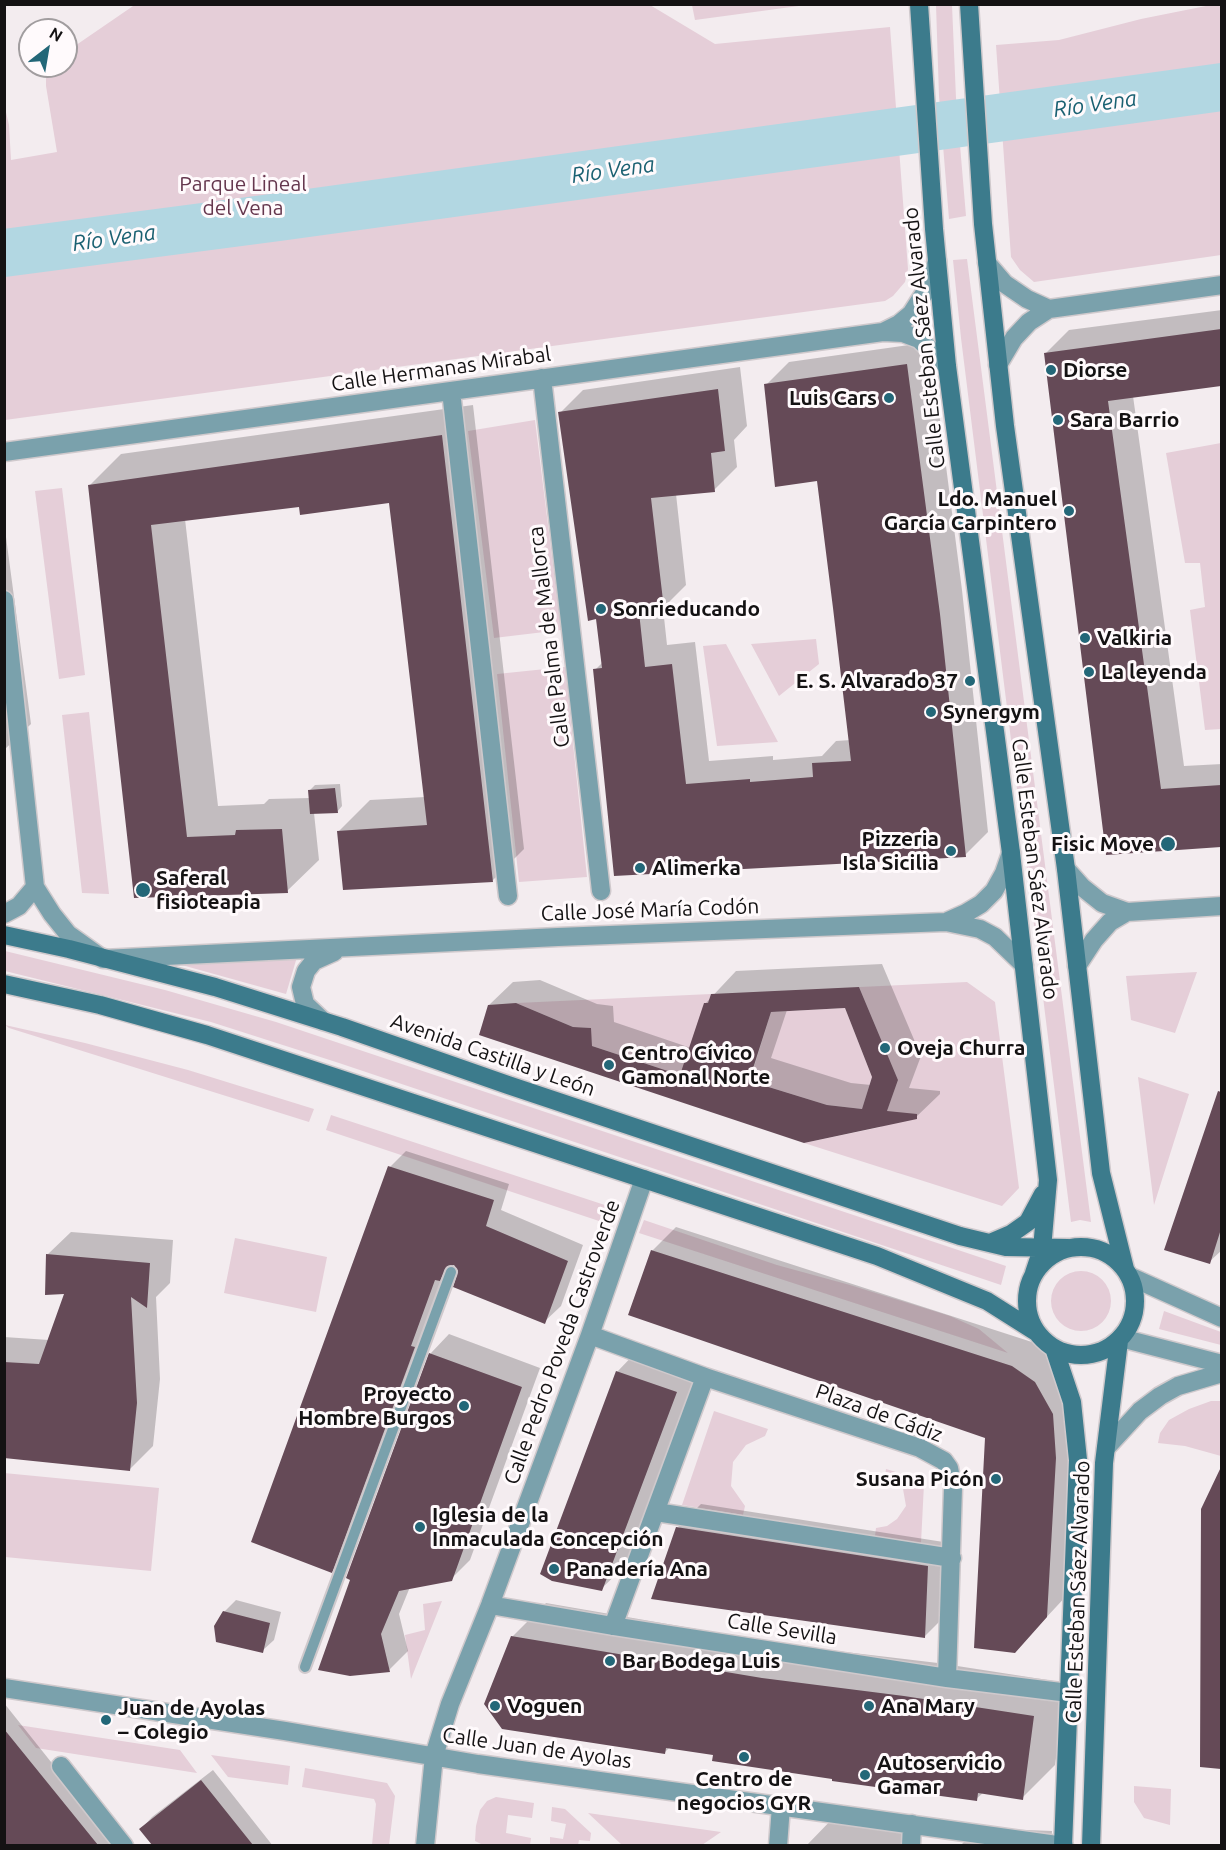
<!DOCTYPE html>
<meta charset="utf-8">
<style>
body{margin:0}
#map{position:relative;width:1226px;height:1850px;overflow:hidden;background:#f3ecef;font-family:Ubuntu,sans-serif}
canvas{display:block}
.frame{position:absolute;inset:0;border:6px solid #141213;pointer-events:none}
.north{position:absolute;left:18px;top:18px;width:60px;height:60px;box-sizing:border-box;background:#fffafc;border:2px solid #a19d9f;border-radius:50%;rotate:31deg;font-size:16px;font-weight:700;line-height:24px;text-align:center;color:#141213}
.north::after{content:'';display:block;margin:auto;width:21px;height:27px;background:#236778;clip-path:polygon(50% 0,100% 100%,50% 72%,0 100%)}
</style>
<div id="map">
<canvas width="1226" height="1850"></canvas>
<div class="frame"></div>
<div class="north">N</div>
</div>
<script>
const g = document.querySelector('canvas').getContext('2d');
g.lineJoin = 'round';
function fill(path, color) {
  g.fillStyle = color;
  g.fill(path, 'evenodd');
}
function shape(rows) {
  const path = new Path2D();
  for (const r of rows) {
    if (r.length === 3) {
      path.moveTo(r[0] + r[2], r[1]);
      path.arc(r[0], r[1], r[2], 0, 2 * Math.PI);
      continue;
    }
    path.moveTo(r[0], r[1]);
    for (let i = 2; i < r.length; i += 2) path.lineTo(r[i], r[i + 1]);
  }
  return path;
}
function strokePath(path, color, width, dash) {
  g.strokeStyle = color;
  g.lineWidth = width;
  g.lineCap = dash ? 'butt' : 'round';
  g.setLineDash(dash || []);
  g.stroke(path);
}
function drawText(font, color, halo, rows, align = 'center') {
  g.font = font + ' Ubuntu,sans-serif';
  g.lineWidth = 6;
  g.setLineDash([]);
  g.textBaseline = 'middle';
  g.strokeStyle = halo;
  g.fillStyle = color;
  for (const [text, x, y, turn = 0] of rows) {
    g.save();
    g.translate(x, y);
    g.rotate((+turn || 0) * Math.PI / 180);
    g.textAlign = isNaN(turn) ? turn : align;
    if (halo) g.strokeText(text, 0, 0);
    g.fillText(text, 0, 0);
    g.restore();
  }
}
const green = shape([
 [136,4,650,5,715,44,890,27,908,269,905,282,893,296,885,301,5,420,5,108,9,125,11,160,57,152,46,86,46,75,52,66,66,66,66,52],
 [692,5,692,4,806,5,695,20],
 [936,5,952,5,956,98,966,216,949,219,939,96],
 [1211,5,1222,5,1221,255,1034,282,1020,270,1011,257,996,45,1059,40,1141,19],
 [967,259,1091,1222,1080,1220,1071,1222,961,338,953,260],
 [535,420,561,630,494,638,468,431],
 [1221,443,1221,729,1205,730,1190,610,1205,607,1200,563,1185,563,1166,453],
 [62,488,85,675,59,679,35,491],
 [816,639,819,664,779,696,751,644],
 [726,644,778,742,717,746,703,646],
 [565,667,587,877,519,882,497,674],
 [89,712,109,894,82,893,62,715],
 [5,951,165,990,276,1022,1006,1266,1001,1285,339,1063,211,1022,5,971],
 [297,957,286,994,171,962],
 [1197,972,1175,1033,1131,1020,1126,976],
 [967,982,995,1002,1019,1188,1002,1206,804,1143,881,1127,898,1080,859,987],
 [711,994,708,1003,704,1003,686,1077,592,1046,590,1028,573,1027,516,1003],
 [845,1008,872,1077,862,1109,827,1105,746,1080,753,1070,771,1012],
 [5,1025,85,1043,188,1070,314,1109,309,1122,9,1028],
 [1138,1077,1189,1094,1154,1205],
 [331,1115,617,1209,611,1225,326,1130],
 [644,1220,777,1265,850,1285,950,1316,979,1329,1008,1353,639,1233],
 [235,1238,327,1257,316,1312,224,1293],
 [1081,1301,30],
 [1164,1311,1221,1332,1221,1345,1159,1329],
 [1211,1401,1221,1401,1221,1456,1185,1446,1158,1443,1160,1433,1169,1420,1189,1409],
 [714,1411,768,1429,765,1436,746,1445,733,1462,731,1486,745,1506,743,1515,682,1505],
 [886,1469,919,1479,924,1484,921,1543,875,1536,876,1528,887,1526,897,1519,906,1506,903,1489,895,1481,885,1476],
 [4,1473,159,1488,151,1571,5,1557],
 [442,1601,411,1679,405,1635,425,1630,423,1604],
 [18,1725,180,1750,197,1773,36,1748],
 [211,1755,290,1766,288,1785,228,1777],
 [305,1768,387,1783,395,1796,389,1845,372,1845,376,1804,374,1799,302,1787],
 [1134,1786,1171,1789,1170,1825,1144,1818,1134,1802],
 [496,1797,534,1803,532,1818,508,1815,506,1833,531,1838,530,1845,483,1845,475,1841,476,1826,480,1810,487,1801],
 [552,1807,565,1809,591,1833,590,1841,579,1840,578,1845,550,1845,550,1837,563,1839,566,1824,551,1821],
 [588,1813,721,1832,702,1845,622,1845]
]);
const shadow = shape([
 [1222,310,1222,385,1133,396,1184,766,1222,764,1222,845,1108,854,1046,353,1069,330],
 [930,342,962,590,988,832,965,855,616,875,595,670,603,662,597,618,560,413,583,390,740,367,747,426,734,440,737,467,714,490,676,494,686,585,663,608,667,645,695,642,709,761,773,756,773,760,822,756,836,741,851,740,818,480,766,385,789,362],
 [473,405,524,849,493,880,338,832,370,800,425,797,390,501,300,505,185,519,218,806,264,804,269,799,310,798,310,790,315,785,340,784,342,806,337,812,314,813,319,860,287,891,135,897,89,486,121,454],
 [4,522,31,724,4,750],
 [882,964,921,1056,909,1088,940,1091,940,1094,916,1117,804,1141,489,1005,513,982,540,980,597,1004,613,1006,614,1022,691,1048,705,1004,736,971],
 [846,1007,874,1077,871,1085,851,1083,771,1058,787,1010],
 [1222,1093,1222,1250,1209,1262,1217,1097],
 [406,1151,509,1184,501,1210,583,1245,561,1306,544,1322,460,1271,455,1264,448,1271,348,1555,332,1571,390,1167],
 [676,1227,1035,1343,1058,1358,1076,1390,1070,1592,1015,1651,986,1437,652,1251],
 [71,1232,173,1240,170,1283,156,1297,160,1379,153,1446,129,1470,4,1456,4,1337,49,1340,66,1292,47,1255],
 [449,1334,540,1368,470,1560,451,1579,410,1587,399,1614,408,1651,389,1670,352,1579,348,1577,431,1353],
 [640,1348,699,1369,625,1566,601,1589,617,1372],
 [1222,1483,1222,1768,1202,1766,1210,1495],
 [701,1504,950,1543,948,1613,925,1636,678,1527],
 [236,1600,281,1612,274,1640,262,1651,224,1612],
 [546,1603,795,1646,938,1663,1067,1683,1055,1765,1022,1798,983,1793,976,1799,715,1754,670,1747,665,1752,512,1637],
 [4,1703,118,1846,4,1846],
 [213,1770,273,1846,154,1846,141,1829,152,1817],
 [836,1815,917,1821,916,1846,806,1846],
 [978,1828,1052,1831,1051,1846,960,1846]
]);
const river = shape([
 [4,253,279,217,1222,87]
]);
const building = shape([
 [1221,329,1221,386,1108,401,1161,789,1221,785,1221,847,1106,855,1044,353],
 [907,364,940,614,966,857,614,876,593,669,602,668,596,619,588,621,558,412,718,389,725,451,711,453,715,492,651,498,664,609,639,612,645,667,672,664,686,784,750,779,750,782,813,777,812,763,851,761,833,608,817,481,775,487,764,384],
 [442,435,493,882,343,890,337,831,427,825,398,577,389,503,300,515,299,507,151,525,187,837,235,835,236,830,282,829,288,893,134,898,88,485],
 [335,788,338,813,310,814,308,790],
 [859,987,898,1080,887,1111,917,1114,917,1119,804,1143,479,1035,488,1005,516,1003,573,1027,591,1028,592,1046,680,1075,704,1003,708,1003,711,994],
 [845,1008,872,1077,862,1109,827,1105,749,1081,771,1012],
 [1218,1091,1221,1092,1221,1229,1210,1264,1164,1250],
 [388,1166,494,1200,486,1226,568,1261,545,1324,453,1287,458,1271,454,1265,447,1266,440,1281,435,1280,411,1346,415,1347,332,1573,251,1542],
 [651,1250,1012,1366,1035,1382,1053,1414,1056,1458,1047,1617,1015,1653,974,1648,985,1438,628,1315],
 [46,1254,150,1263,147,1308,131,1297,137,1403,130,1471,4,1458,4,1362,39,1364,64,1294,45,1295],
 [429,1353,522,1387,452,1581,399,1591,381,1634,390,1672,350,1676,318,1670,350,1580,346,1578],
 [616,1371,677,1392,602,1591,552,1581,540,1574],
 [1221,1467,1221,1769,1200,1767,1201,1509],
 [676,1527,928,1566,925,1638,651,1599],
 [223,1611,270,1623,263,1653,216,1642,214,1626],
 [511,1636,762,1678,904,1696,1034,1716,1023,1800,978,1793,977,1801,832,1781,832,1779,712,1761,713,1755,666,1748,665,1754,502,1729,484,1704],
 [4,1729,98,1845,4,1845],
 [201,1780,253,1845,152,1845,139,1829]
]);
const lane = shape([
 [305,1667,451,1272]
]);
const street = shape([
 [987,263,1005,284,1027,299,1049,309,1222,285],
 [883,332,899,324,911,314,929,286,937,261],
 [998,365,1014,338,1029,322,1049,309],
 [542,378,601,891],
 [451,391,508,896],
 [4,452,883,332,903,333,919,339,947,366],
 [4,600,35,887,52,914,68,934,103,959,558,937,946,922,980,929,995,937,1024,965],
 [1066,869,1082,887,1102,903,1127,912,1222,906],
 [4,914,19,906,35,887],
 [948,921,966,913,981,904,994,891,1004,873,1011,853],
 [1077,966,1094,940,1110,922,1127,912],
 [323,1021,305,1004,301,987,306,971,314,961,334,952],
 [1129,1276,1222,1318],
 [590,1335,705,1377,920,1448,944,1461,949,1468,953,1488,947,1678],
 [1121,1338,1222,1364],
 [1106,1448,1140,1411,1160,1396,1178,1386,1222,1373],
 [656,1512,952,1558],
 [490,1605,613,1626,947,1678,1069,1693],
 [613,1626,705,1377],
 [4,1688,285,1731,478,1764,1064,1846],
 [61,1766,124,1846],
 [425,1846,434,1756,450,1704,490,1605,590,1335,644,1179],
 [778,1846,781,1806],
 [911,1846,912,1824]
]);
const secondary = shape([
 [919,4,934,229,947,366,1011,853,1048,1180,1042,1249,1034,1273],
 [969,4,983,224,1005,426,1066,869,1101,1173,1125,1269],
 [4,935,69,949,215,987,342,1027,508,1085,960,1236,1006,1247,1068,1248],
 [4,984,100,1005,207,1035,877,1256,987,1301,1036,1332],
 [990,1243,1011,1234,1028,1222,1043,1194],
 [1081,1301,54],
 [1054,1348,1072,1402,1078,1460,1063,1846],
 [1091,1846,1104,1463,1119,1341]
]);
const markers = [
 [1051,370,6,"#236778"],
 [889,398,6,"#236778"],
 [1058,420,6,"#236778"],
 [1069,511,6,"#236778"],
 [601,609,6,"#236778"],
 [1085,638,6,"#236778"],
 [1089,672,6,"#236778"],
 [970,681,6,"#236778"],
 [931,712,6,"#236778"],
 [1168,844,8,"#236778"],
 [951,851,6,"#236778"],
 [640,868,6,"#236778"],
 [143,890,8,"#236778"],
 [885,1048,6,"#236778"],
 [609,1065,6,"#236778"],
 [464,1406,6,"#236778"],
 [996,1479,6,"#236778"],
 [420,1527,6,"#236778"],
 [554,1569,6,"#236778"],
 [610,1661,6,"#236778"],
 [495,1706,6,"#236778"],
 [869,1706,6,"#236778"],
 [106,1720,6,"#236778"],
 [744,1757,6,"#236778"],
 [865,1775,6,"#236778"]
];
const parkNames = [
 ["Parque Lineal",243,184],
 ["del Vena",243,208]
];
const streetNames = [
 ["Calle Esteban Sáez Alvarado",924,338,-96],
 ["Calle Hermanas Mirabal",441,369,-8],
 ["Calle Palma de Mallorca",549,637,-97],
 ["Calle Esteban Sáez Alvarado",1035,869,83],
 ["Calle José María Codón",650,910,-2],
 ["Avenida Castilla y León",493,1055,19],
 ["Calle Pedro Poveda Castroverde",562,1342,-70],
 ["Plaza de Cádiz",879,1413,20],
 ["Calle Esteban Sáez Alvarado",1078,1592,-88],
 ["Calle Sevilla",782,1629,9],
 ["Calle Juan de Ayolas",537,1748,8]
];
const poiNames = [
 ["Diorse",1063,370],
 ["Luis Cars",877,398,"right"],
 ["Sara Barrio",1070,420],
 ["Ldo. Manuel",1057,499,"right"],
 ["García Carpintero",1057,523,"right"],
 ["Sonrieducando",613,609],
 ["Valkiria",1097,638],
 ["La leyenda",1101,672],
 ["E. S. Alvarado 37",958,681,"right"],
 ["Synergym",943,712],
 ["Pizzeria",939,839,"right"],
 ["Isla Sicilia",939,863,"right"],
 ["Fisic Move",1154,844,"right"],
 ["Alimerka",652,868],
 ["Saferal",156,878],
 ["fisioteapia",156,902],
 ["Oveja Churra",897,1048],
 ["Centro Cívico",621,1053],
 ["Gamonal Norte",621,1077],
 ["Proyecto",452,1394,"right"],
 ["Hombre Burgos",452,1418,"right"],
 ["Susana Picón",984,1479,"right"],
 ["Iglesia de la",432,1515],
 ["Inmaculada Concepción",432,1539],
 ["Panadería Ana",566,1569],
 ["Bar Bodega Luis",622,1661],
 ["Voguen",507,1706],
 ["Ana Mary",881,1706],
 ["Juan de Ayolas",118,1708],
 ["– Colegio",118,1732],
 ["Autoservicio",877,1763],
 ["Gamar",877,1787],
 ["Centro de",744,1779,"center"],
 ["negocios GYR",744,1803,"center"]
];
const waterNames = [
 ["Río Vena",1095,104,-8],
 ["Río Vena",613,170,-8],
 ["Río Vena",114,238,-8]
];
fill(green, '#e5ced8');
fill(shadow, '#0003');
strokePath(river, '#b2d7e2', 48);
fill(building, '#654a57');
strokePath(lane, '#cfc9cc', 14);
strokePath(street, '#cfc9cc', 21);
strokePath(secondary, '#cfc9cc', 21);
strokePath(lane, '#7aa1ac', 10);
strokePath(street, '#7aa1ac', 18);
strokePath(secondary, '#3c7b8c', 18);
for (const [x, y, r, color] of markers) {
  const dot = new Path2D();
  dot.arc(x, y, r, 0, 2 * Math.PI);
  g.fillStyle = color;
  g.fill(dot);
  strokePath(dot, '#fffafc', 2);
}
drawText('21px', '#65374e', '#fffafc', parkNames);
drawText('21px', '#141213', '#fffafc', streetNames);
drawText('bold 21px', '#141213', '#fffafc', poiNames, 'left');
drawText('italic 22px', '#1b6172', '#fffafc', waterNames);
</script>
